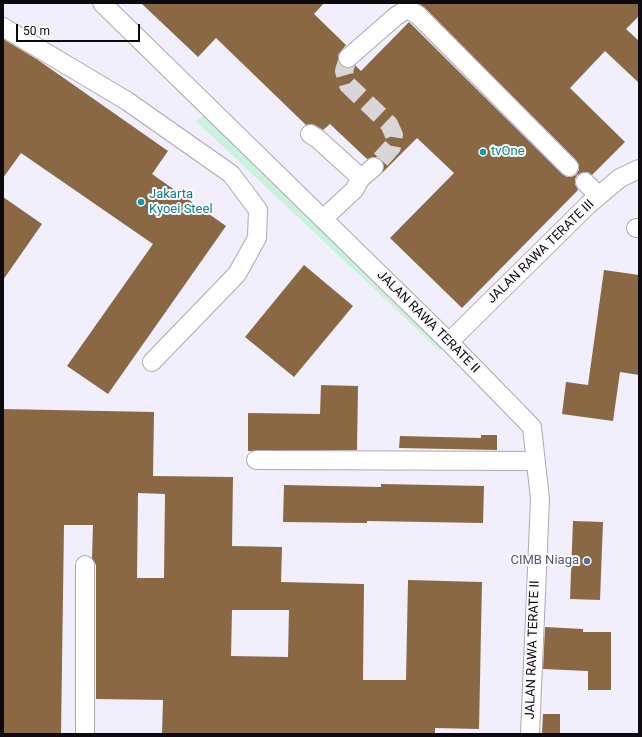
<!DOCTYPE html>
<style>
body{margin:0}
#map{position:relative;width:642px;height:737px;overflow:hidden;background:#fcfafd;font-family:Roboto,sans-serif}
canvas{display:block}
.frame{position:absolute;inset:0;border:4px solid #0d0a0f;pointer-events:none}
.scale{position:absolute;left:16px;top:24px;width:124px;height:18px;box-sizing:border-box;border:2px solid #0d0a0f;border-top:0;padding-left:5px;font-size:12px;line-height:14px;white-space:nowrap;color:#0d0a0f;-webkit-text-stroke:3px #fcfafd;paint-order:stroke}
</style>
<div id="map">
<canvas width="642" height="737"></canvas>
<div class="frame"></div>
<div class="scale">50 m</div>
</div>
<script>
const g = document.querySelector('canvas').getContext('2d');
g.lineJoin = 'round';
function fill(path, color) {
  g.fillStyle = color;
  g.fill(path, 'evenodd');
}
function shape(rows) {
  const path = new Path2D();
  for (const r of rows) {
    path.moveTo(r[0], r[1]);
    for (let i = 2; i < r.length; i += 2) path.lineTo(r[i], r[i + 1]);
  }
  return path;
}
function strokePath(path, color, width, dash) {
  g.strokeStyle = color;
  g.lineWidth = width;
  g.lineCap = dash ? 'butt' : 'round';
  g.setLineDash(dash || []);
  g.stroke(path);
}
function drawText(font, color, halo, rows, align = 'center') {
  g.font = font + ' Roboto,sans-serif';
  g.lineWidth = 4;
  g.setLineDash([]);
  g.textBaseline = 'middle';
  g.strokeStyle = halo;
  g.fillStyle = color;
  for (const [text, x, y, turn = 0] of rows) {
    g.save();
    g.translate(x, y);
    g.rotate((+turn || 0) * Math.PI / 180);
    g.textAlign = isNaN(turn) ? turn : align;
    if (halo) g.strokeText(text, 0, 0);
    g.fillText(text, 0, 0);
    g.restore();
  }
}
const industrial = shape([
 [3,3,639,3,639,734,3,734]
]);
const green = shape([
 [211,110,449,342,440,351,196,121]
]);
const building = shape([
 [141,3,324,3,314,14,346,45,338,55,338,60,340,65,344,68,350,68,355,65,361,71,409,22,562,174,567,177,571,177,576,175,579,170,579,165,576,160,425,8,418,3,639,3,639,16,626,29,639,41,639,83,605,51,570,88,625,142,592,175,588,172,583,172,577,175,575,179,575,184,578,190,462,308,390,238,454,173,417,138,382,173,384,166,382,160,378,157,373,157,367,159,330,124,323,130,315,125,311,124,306,125,216,38,198,57],
 [3,39,38,60,168,151,152,174,226,226,108,394,67,366,153,244,21,153,3,178],
 [3,197,42,224,3,280],
 [304,265,353,306,294,377,245,337],
 [604,270,639,275,639,375,620,372,613,421,562,414,566,382,588,385],
 [321,385,358,386,357,450,248,451,248,413,320,414],
 [3,409,154,412,153,476,233,477,232,546,282,547,281,582,364,584,363,680,406,680,408,580,482,582,479,729,435,728,435,734,162,734,163,700,96,699,96,565,92,558,93,525,64,525,61,734,3,734],
 [138,493,165,494,164,578,137,578],
 [232,610,289,610,288,657,231,656],
 [481,435,497,435,497,450,399,448,400,436,481,438],
 [381,484,484,486,483,523,367,521,367,523,283,522,284,485,381,487],
 [573,521,603,522,600,600,570,599],
 [545,627,583,629,583,632,611,632,611,690,588,690,588,671,543,669],
 [543,714,560,714,560,734,542,734]
]);
const minorTunnel = shape([
 [348,58,344,71,348,85,389,124,394,135,392,147,374,167]
]);
const minor = shape([
 [102,3,449,342,532,427,540,499,530,734],
 [3,27,127,101,231,174,258,210,257,238,237,274,152,362],
 [348,58,396,16,407,9,418,15,569,167],
 [310,134,318,139,361,178],
 [585,182,599,196],
 [323,219,354,190,361,178,374,167],
 [636,228,639,228],
 [449,342,589,204,620,178,639,169],
 [256,460,536,461],
 [85,734,85,565]
]);
const markers = [
 [483,152,4,"#0f9aa8"],
 [141,202,4,"#0f9aa8"],
 [587,561,4,"#5c6f8a"]
];
const cultureNames = [
 ["tvOne",491,152],
 ["Jakarta",149,195],
 ["Kyoei Steel",149,210]
];
const streetNames = [
 ["JALAN RAWA TERATE III",541,252,-44],
 ["JALAN RAWA TERATE II",428,322,45],
 ["JALAN RAWA TERATE II",533,650,-88]
];
const serviceNames = [
 ["CIMB Niaga",579,561]
];
fill(industrial, '#f1effc');
fill(green, '#c9f3da');
fill(building, '#8a6844');
strokePath(minorTunnel, '#d8d6d9', 18, [18, 9]);
strokePath(minor, '#b1a6b4', 20);
strokePath(minor, '#fff', 18);
for (const [x, y, r, color] of markers) {
  const dot = new Path2D();
  dot.arc(x, y, r, 0, 2 * Math.PI);
  g.fillStyle = color;
  g.fill(dot);
  strokePath(dot, '#fcfafd', 1.5);
}
drawText('13px', '#0d838f', '#fcfafd', cultureNames, 'left');
drawText('13px', '#0d0a0f', '#fcfafd', streetNames);
drawText('13px', '#4e5e75', '#fcfafd', serviceNames, 'right');
</script>
